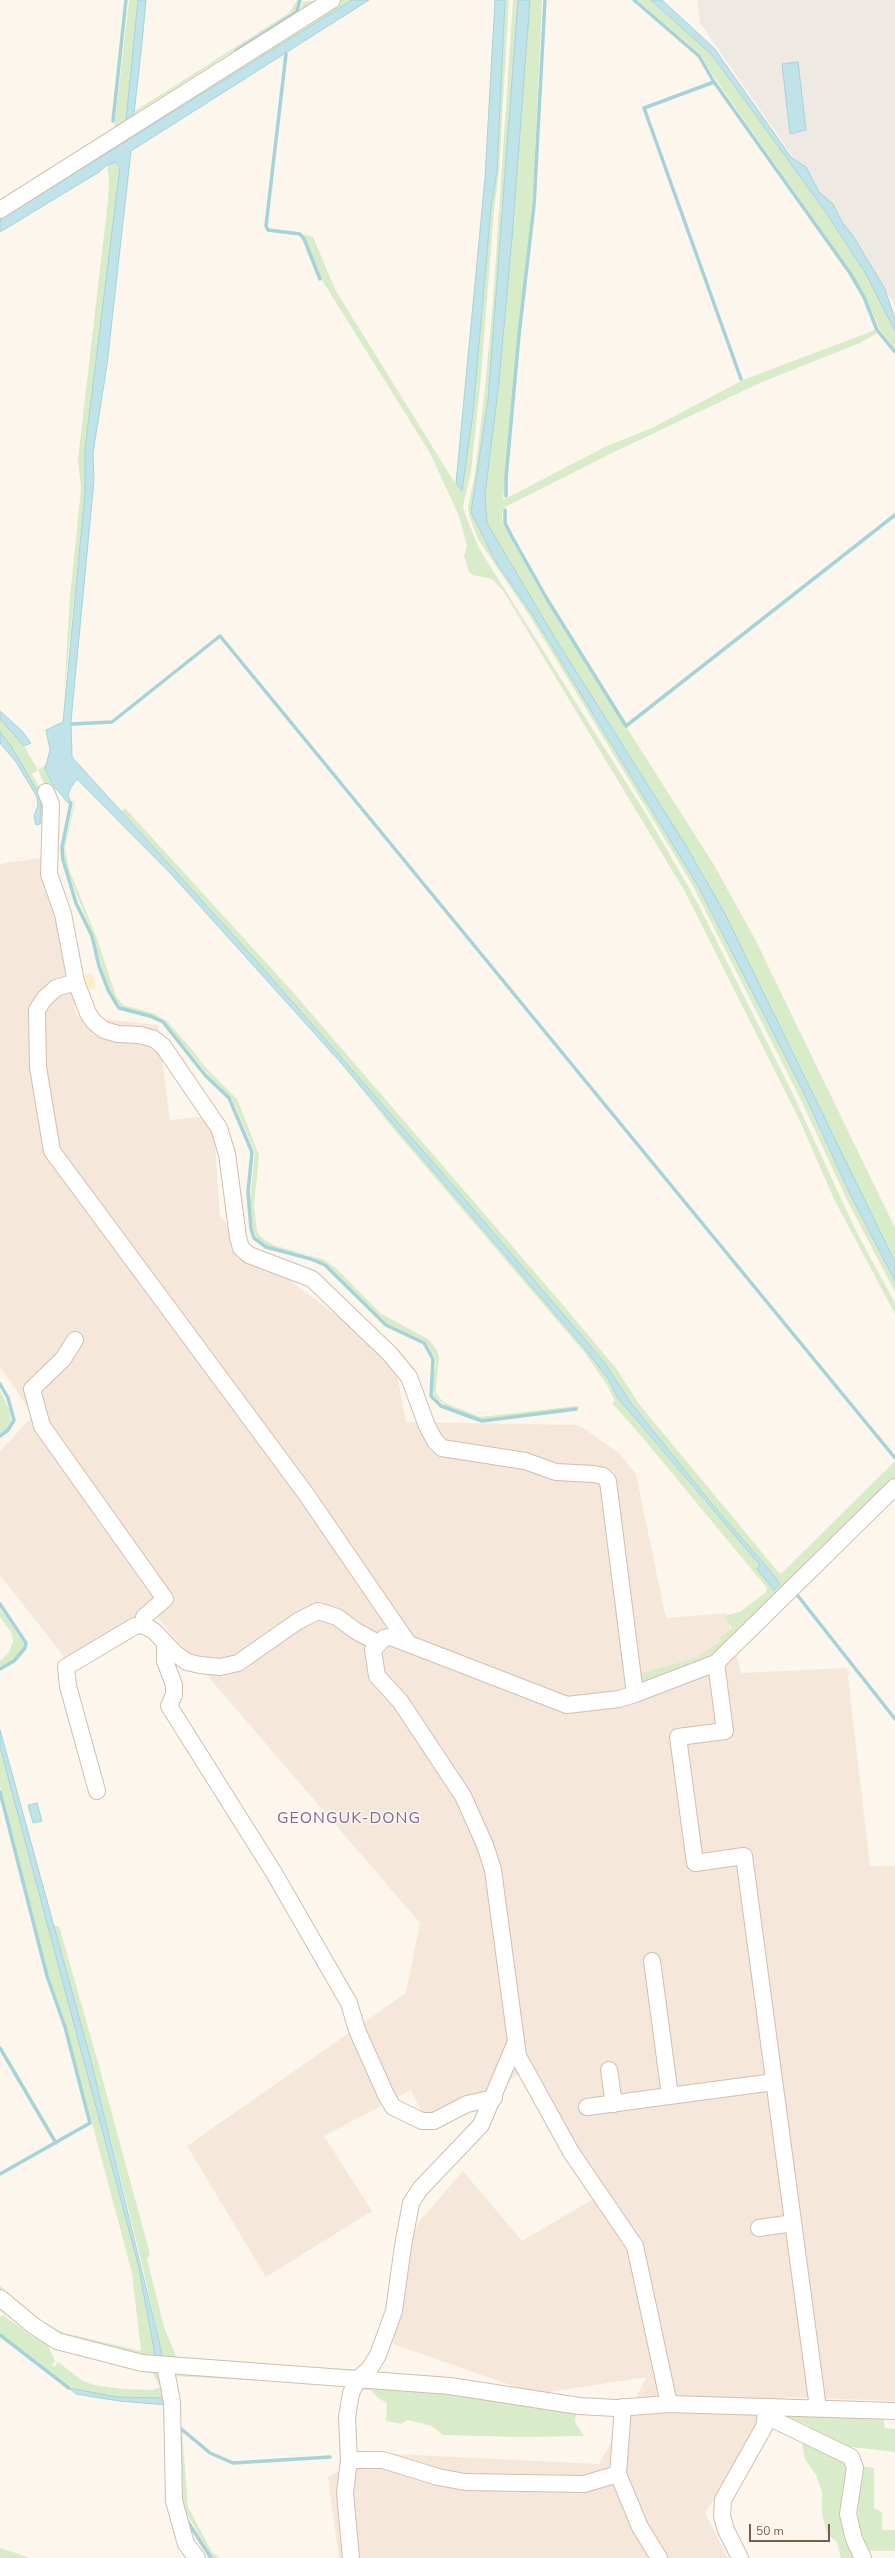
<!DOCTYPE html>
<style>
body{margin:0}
#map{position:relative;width:895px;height:2558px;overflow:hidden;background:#fdf6ec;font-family:"Nunito Sans",sans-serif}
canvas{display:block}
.scale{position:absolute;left:749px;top:2524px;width:81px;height:18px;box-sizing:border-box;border:2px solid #7a5c4d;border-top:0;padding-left:5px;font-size:12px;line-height:14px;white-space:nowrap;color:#7a5c4d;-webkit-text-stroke:3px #fffaf3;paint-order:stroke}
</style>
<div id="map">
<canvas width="895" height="2558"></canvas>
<div class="scale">50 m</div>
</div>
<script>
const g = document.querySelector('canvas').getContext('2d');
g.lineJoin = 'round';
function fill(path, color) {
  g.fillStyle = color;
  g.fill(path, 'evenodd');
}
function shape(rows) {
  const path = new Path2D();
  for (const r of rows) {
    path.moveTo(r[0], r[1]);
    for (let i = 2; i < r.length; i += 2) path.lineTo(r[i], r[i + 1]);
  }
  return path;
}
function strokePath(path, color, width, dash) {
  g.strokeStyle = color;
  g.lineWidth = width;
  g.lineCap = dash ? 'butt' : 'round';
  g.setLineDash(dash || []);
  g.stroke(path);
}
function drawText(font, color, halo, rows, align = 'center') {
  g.font = font + ' "Nunito Sans",sans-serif';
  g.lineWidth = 3;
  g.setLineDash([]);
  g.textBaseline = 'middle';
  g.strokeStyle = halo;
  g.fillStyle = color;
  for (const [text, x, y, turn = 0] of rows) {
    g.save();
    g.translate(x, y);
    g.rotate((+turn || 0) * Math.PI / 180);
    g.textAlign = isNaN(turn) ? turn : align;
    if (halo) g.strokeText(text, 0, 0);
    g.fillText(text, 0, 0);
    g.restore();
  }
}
const residential = shape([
 [53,856,76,1016,158,1025,170,1120,213,1116,220,1216,254,1254,368,1339,396,1369,406,1422,579,1425,619,1453,636,1474,666,1618,726,1613,741,1673,847,1668,870,1866,895,1866,895,2401,786,2397,705,2513,728,2558,339,2558,328,2477,374,2453,599,2464,647,2377,536,2394,393,2344,392,2289,418,2223,463,2171,522,2241,600,2195,523,2072,430,2129,411,2090,324,2136,372,2211,266,2277,187,2146,406,1993,420,1923,156,1616,72,1667,0,1575,0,1451,33,1416,0,1366,0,864]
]);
const industrial = shape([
 [697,0,895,0,895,304,700,23]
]);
const green = shape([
 [129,0,138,0,126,120,120,124,122,128,299,13,303,2,326,0,0,208,0,204,116,131,114,129],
 [297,0,299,0,295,12,134,114,135,111,289,13],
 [336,0,352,0,0,220,0,212],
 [505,0,509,0,499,171,494,211,480,387,471,472,463,506,465,514,480,550,651,822,697,902,791,1090,856,1231,895,1303,895,1314,834,1199,799,1119,684,890,504,592,492,579,473,575,469,572,464,556,467,546,459,516,430,453,320,277,302,234,313,237,336,291,453,480,462,491,473,413,491,208,497,170],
 [513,0,518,0,502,233,488,400,471,512,497,564,532,614,698,886,803,1091,850,1194,895,1281,895,1292,847,1200,802,1102,692,884,531,618,478,539,470,518,468,507,475,474,485,388,493,301],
 [530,0,542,0,536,133,532,205,503,500,605,447,654,427,743,380,875,330,877,333,860,343,762,382,610,454,507,506,503,509,502,517,503,524,545,599,714,865,755,939,895,1228,895,1262,749,963,700,869,555,638,487,523,485,494,499,382,512,238],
 [637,0,651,0,712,55,825,211,866,274,895,331,895,349,880,330,865,295,851,272,716,80,700,54],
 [116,162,120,167,85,449,85,493,64,694,70,597,81,489,78,459,108,200,109,178,107,165],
 [0,719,24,746,38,770,48,763,45,769,56,789,52,794,47,790,38,770,32,774,42,792,45,825,40,824,41,803,39,794,11,746,0,732],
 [69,793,75,803,65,847,69,869,96,936,116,996,123,1005,153,1013,167,1021,194,1052,205,1067,237,1099,259,1155,254,1206,257,1231,261,1237,273,1245,325,1260,338,1270,380,1313,428,1339,437,1350,439,1357,436,1387,436,1393,443,1402,480,1417,577,1406,579,1408,481,1420,448,1408,434,1396,432,1380,436,1364,435,1357,426,1344,387,1323,327,1265,310,1256,267,1246,257,1238,254,1232,249,1209,255,1152,233,1101,205,1071,165,1022,145,1013,122,1008,107,986,93,935,66,868,64,845,74,803],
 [125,808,292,991,563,1305,616,1368,639,1404,779,1573,782,1573,895,1461,895,1478,706,1660,649,1681,643,1681,635,1675,696,1658,721,1641,720,1638,732,1628,724,1616,740,1612,766,1592,767,1588,642,1437,612,1403,615,1401,607,1385,585,1353,391,1126,341,1063,585,1349,609,1380,617,1397,708,1505,780,1584,763,1561,711,1503,631,1403,604,1362,444,1175,262,967,121,811],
 [0,1390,10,1411,11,1420,9,1427,0,1434],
 [0,1608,24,1644,23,1650,12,1661,0,1667,0,1661,9,1652,13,1641,11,1632,0,1617],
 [0,1747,138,2264,156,2360,163,2358,141,2260,90,2057,54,1926,59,1926,99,2066,150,2254,147,2259,164,2327,176,2356,181,2359,268,2364,267,2369,160,2361,113,2350,48,2330,0,2291,0,2286,42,2321,64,2333,141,2351,132,2273,67,2029,48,1975,4,1802,0,1785],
 [3,2315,32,2336,47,2343,55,2361,52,2365,54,2367,58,2362,83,2381,94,2385,122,2389,153,2390,160,2387,153,2374,120,2366,53,2345,29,2325,157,2371,161,2378,166,2398,117,2397,77,2391,0,2333,0,2317],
 [273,2365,365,2370,360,2374,276,2368],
 [173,2372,344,2381,349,2388,342,2412,342,2405,346,2390,346,2386,342,2385,174,2376],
 [362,2382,603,2414,576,2412,575,2422,584,2436,521,2437,443,2435,432,2426,408,2420,401,2424,386,2421,387,2403,378,2398,371,2390,356,2390],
 [775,2412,883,2415,885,2428,895,2429,895,2452,843,2446,803,2423],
 [180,2429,182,2431,188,2507,212,2552,219,2558,213,2558,209,2552,180,2502],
 [801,2439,847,2463,859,2558,841,2558,837,2542,827,2534,822,2513,822,2492,816,2475,805,2459],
 [860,2466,874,2468,874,2508,882,2512,882,2530,895,2530,895,2551,867,2551,857,2528],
 [0,2548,22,2555,29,2558,0,2558]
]);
const sand = shape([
 [92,973,96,988,84,992,80,976]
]);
const water = shape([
 [138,0,146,0,142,43,134,114,126,120,138,0],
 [352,0,369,0,131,151,107,365,93,453,94,480,71,721,72,757,262,967,444,1175,604,1362,631,1403,711,1503,763,1562,780,1584,774,1590,757,1569,760,1565,617,1397,609,1380,585,1349,341,1063,171,874,77,779,70,789,68,795,71,803,68,803,53,785,45,769,50,750,46,730,63,722,85,493,85,449,120,167,116,162,107,165,99,172,0,232,0,220,352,0],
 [495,0,505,0,497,170,491,208,473,413,462,491,456,483,485,178,495,0],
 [518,0,530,0,512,238,499,382,485,494,487,523,555,638,685,844,724,912,895,1262,895,1281,850,1194,803,1091,698,886,532,614,497,564,471,512,488,400,518,0],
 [651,0,662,0,714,48,791,157,806,167,819,192,833,204,842,222,853,236,885,289,895,319,895,331,866,274,825,211,712,55,651,0],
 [798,62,806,130,790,134,782,64,798,62],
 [0,711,22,731,31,743,24,746,0,719,0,711],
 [0,732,11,746,39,794,41,803,40,824,36,825,34,816,38,805,37,797,16,762,0,743,0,732],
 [0,1730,90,2057,163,2358,156,2360,138,2264,0,1747,0,1730],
 [37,1803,42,1821,33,1823,28,1805,37,1803],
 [69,2388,117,2397,166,2398,167,2405,119,2401,76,2394,69,2388]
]);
const stream = shape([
 [634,0,699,56,714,82,850,273,864,297,877,330,895,352],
 [236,51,297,12,300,0],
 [286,54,266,226,268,230,300,234,304,239,320,279],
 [714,82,644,108,741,379],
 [113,121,126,0],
 [506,496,506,478,519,335,534,205,545,0],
 [505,510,505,523,511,535,547,599,626,726,895,515],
 [72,724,112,722,220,636,895,1458],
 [71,803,62,847,63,860,76,903,92,936,99,966,108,990,119,1008,150,1016,163,1022,205,1075,229,1098,252,1152,248,1192,251,1229,254,1238,266,1247,311,1259,325,1265,386,1325,424,1343,433,1359,431,1396,441,1406,482,1421,576,1409],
 [0,1384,8,1398,14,1420,8,1430,0,1436],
 [798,1596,895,1719],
 [0,1604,26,1643,25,1648,14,1661,0,1669],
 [0,1792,47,1976,65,2027,90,2123,0,2174],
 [0,2048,56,2143],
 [0,2335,69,2388],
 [179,2427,210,2453,233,2463,330,2457],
 [186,2519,211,2558]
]);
const minor = shape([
 [0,210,332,0],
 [46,792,51,804,49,874,63,914,76,982,88,1013,94,1022,104,1030,118,1034,140,1035,154,1039,163,1046,219,1128,227,1154,238,1237,241,1248,249,1255,312,1279,390,1354,409,1377,427,1426,435,1441,442,1448,525,1461,556,1472,594,1474,603,1476,608,1481,635,1694],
 [76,982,56,988,44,999,37,1010,38,1067,52,1151,306,1494,408,1643],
 [75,1340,63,1359,32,1389,42,1426,165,1599,144,1617,143,1625],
 [165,1643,165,1661,174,1685,174,1695,169,1706,274,1873,349,2003,357,2030,386,2095,393,2107,422,2121,434,2121,467,2104,494,2098],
 [716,1663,725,1731,678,1737,695,1863,744,1856,818,2408],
 [97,1791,68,1686,66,1667,135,1626,143,1625,154,1631,176,1654,187,1662,200,1665,220,1667,238,1663,298,1621,318,1611,337,1617,356,1631,378,1643],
 [652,1961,670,2096],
 [609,2070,614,2104],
 [587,2107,774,2082],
 [759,2228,793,2223],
 [0,2298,34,2326,57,2341,142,2363,450,2386,579,2406,616,2408,669,2404,895,2411],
 [165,2365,172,2402,174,2501,186,2544,197,2558],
 [669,2404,635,2246,571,2152,518,2056,493,1870,485,1845,463,1796,400,1701,377,1676,373,1650,384,1638,391,1637,567,1705,619,1699,635,1694,716,1663,895,1487],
 [623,2407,618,2474,640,2527,659,2558],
 [766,2416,851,2457,855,2468,848,2514,854,2539,863,2558],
 [349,2460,383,2460,438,2477,465,2482,584,2484,618,2474],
 [351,2558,345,2493,349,2460,347,2417,351,2393,358,2379,370,2368,378,2355,394,2311,403,2246,411,2203,420,2189,481,2125,515,2044],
 [740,2558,726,2530,722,2516,723,2500,764,2427,767,2407]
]);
const quarterNames = [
 ["GEONGUK-DONG",349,1819]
];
fill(residential, '#f5e8da');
fill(industrial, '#efe9e4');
fill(green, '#d8ecc9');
fill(sand, '#fcefc7');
fill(water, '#bfe3e8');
strokePath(water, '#a5d3da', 1);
strokePath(stream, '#a5d3da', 3.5);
strokePath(minor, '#d1beb0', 18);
strokePath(minor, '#fff', 16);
g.letterSpacing = '1px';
drawText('16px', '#846695', '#fffaf3', quarterNames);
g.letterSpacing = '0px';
</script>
